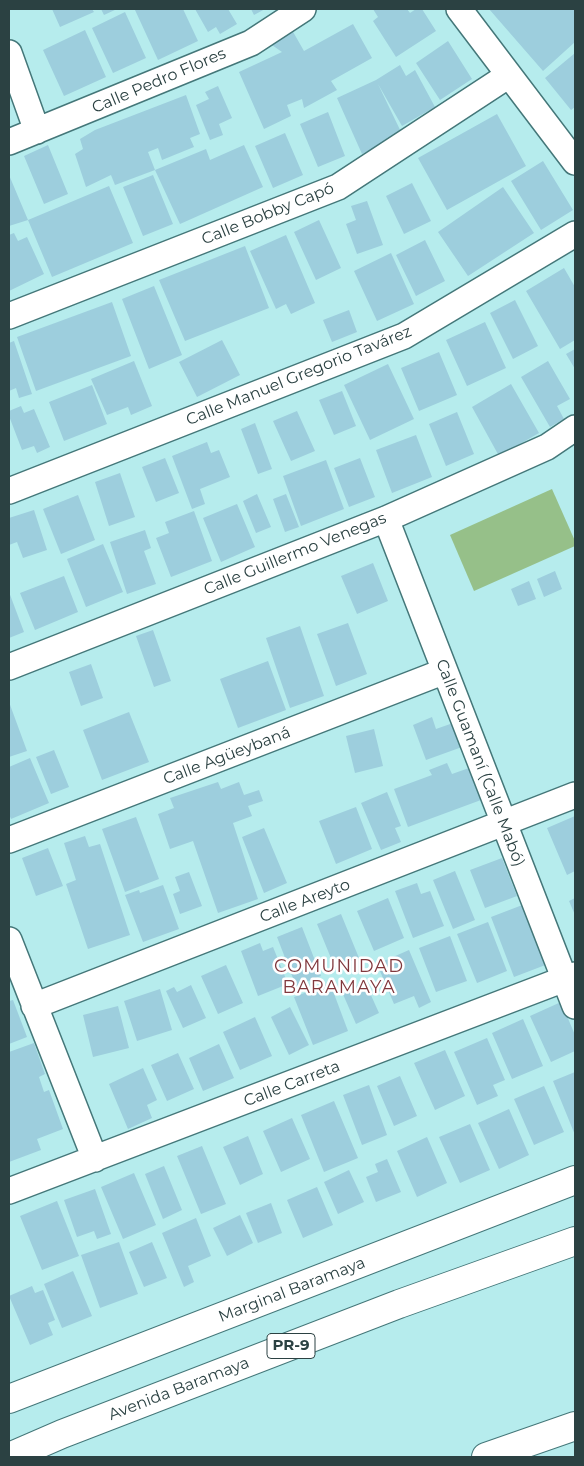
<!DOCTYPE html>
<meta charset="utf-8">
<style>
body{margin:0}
#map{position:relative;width:584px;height:1466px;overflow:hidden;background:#b6eced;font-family:Montserrat,sans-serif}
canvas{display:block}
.frame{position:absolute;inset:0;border:10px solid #2b4142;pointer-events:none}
</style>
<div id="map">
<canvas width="584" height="1466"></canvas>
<div class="frame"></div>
</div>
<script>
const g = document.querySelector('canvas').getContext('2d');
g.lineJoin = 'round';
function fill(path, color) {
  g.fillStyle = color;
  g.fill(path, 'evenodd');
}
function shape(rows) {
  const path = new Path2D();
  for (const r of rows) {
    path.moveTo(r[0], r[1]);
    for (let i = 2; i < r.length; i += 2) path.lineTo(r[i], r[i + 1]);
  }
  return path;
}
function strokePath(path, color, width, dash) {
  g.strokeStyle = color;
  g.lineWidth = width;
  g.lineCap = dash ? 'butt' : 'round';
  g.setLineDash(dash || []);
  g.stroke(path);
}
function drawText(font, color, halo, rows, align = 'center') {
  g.font = font + ' Montserrat,sans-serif';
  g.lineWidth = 5;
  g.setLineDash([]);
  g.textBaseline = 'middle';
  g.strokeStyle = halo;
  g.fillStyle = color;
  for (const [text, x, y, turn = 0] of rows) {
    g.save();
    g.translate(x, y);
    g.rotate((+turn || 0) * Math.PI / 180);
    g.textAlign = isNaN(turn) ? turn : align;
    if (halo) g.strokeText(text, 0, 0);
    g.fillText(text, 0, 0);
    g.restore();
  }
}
const green = shape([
 [552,489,575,541,575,546,474,591,450,535]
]);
const building = shape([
 [52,9,92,9,94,12,60,27],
 [101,9,117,9,104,15],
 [137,9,183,9,198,41,158,60,135,10],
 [195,9,228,9,237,24,220,34,216,27,208,32],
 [251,9,265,9,254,15],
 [373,9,407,9,410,13,416,9,422,9,436,31,396,57,373,21,378,17],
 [489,9,575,9,575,42,543,71],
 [125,12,146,58,113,73,92,28],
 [353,24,372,58,331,81,337,90,304,108,302,99,287,105,291,116,264,129,239,72,282,52,269,43,292,30,304,51],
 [85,30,106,77,64,96,43,50],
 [448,41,472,79,440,100,416,63],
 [575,53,575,107,571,110,545,78],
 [400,65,406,76,415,70,435,107,402,126,378,84,402,134,362,154,337,98,376,80],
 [218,86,232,118,219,124,223,135,210,140,196,105,209,99,205,92],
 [186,95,200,134,190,138,194,147,162,160,158,148,148,152,155,170,115,185,111,175,86,187,75,154,83,149,80,139,95,130],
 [328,112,345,156,318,167,300,124],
 [497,114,526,166,447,210,418,158],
 [285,133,303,175,273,188,255,146],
 [48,145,68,194,44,204,24,156],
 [244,145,263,187,180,224,155,170,206,149,210,160],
 [543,161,573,210,541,230,511,181],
 [9,175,28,220,109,186,133,243,52,277,28,220,9,226],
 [153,175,173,224,143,236,123,187],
 [412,183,431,221,404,234,386,196],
 [503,187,534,233,468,276,438,232],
 [367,201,383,245,357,254,346,224,356,220,351,206],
 [319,220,341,268,316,280,294,232],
 [14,233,18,241,27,237,44,274,9,291,9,235],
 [286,235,315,303,291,314,286,304,276,309,250,251],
 [425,240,445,281,416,296,396,255],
 [245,246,269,308,185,341,159,280],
 [391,253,414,304,377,321,354,271],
 [564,268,575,287,575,340,560,349,526,291],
 [154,286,182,355,149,369,122,299],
 [515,300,538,346,513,359,490,313],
 [112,302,131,356,36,391,17,337],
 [349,310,357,332,332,342,323,320],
 [485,322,506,368,467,386,446,340],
 [222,340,240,375,197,397,179,362],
 [14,341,32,394,19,398,16,388,9,391,9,343],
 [575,349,575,369,566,354],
 [439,352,457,395,419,411,401,368],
 [134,361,152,406,131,415,128,407,107,415,91,379],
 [548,361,570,399,557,406,564,419,550,427,521,377],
 [388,364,414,419,370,440,344,385],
 [511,384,539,433,499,456,472,407],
 [92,385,107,424,64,441,49,402],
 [342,391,356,426,334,435,319,400],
 [21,406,24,413,34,409,50,447,37,453,34,446,22,450,9,416,9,411],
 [297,411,315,451,291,461,273,421],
 [457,412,474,454,446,466,429,424],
 [255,423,272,469,258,474,241,429],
 [416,435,432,477,392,493,376,450],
 [207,442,211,453,219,450,230,477,200,489,205,504,192,509,172,456],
 [165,458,179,493,156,502,142,467],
 [360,458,375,497,349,507,334,468],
 [326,460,344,509,301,526,283,476],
 [120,473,135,517,109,526,95,482],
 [257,494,271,527,256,533,243,501],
 [286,494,299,527,285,532,273,499],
 [78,495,95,540,61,554,43,509],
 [237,504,255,547,221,562,203,518],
 [34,510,47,550,23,558,17,542,9,545,9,518],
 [194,511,212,561,171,577,156,538,169,533,165,522],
 [145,530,151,548,144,551,156,584,127,594,110,542],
 [103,544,123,592,86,607,67,559],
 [373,563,388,601,357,614,341,576],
 [555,571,562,589,544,597,537,579],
 [64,576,78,612,35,630,20,593],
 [529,581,536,599,518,606,511,589],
 [9,592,24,632,9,638],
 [348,623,367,674,336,686,317,634],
 [300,626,324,696,290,708,266,638],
 [153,630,171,681,154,687,136,636],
 [268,661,286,710,238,728,220,679],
 [91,664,103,698,81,706,69,672],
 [9,702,27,751,9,757],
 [129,712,149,762,102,780,83,730],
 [432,717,436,729,453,723,462,747,426,760,413,725],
 [374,729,383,766,355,773,346,736],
 [54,750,69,787,51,794,36,757],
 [30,758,49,803,11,819,9,814,9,767],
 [447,763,452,774,469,768,481,800,408,827,394,789,432,775,429,770],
 [218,782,221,789,239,782,244,795,259,790,263,801,248,806,252,816,233,823,258,899,218,913,193,841,170,849,158,814,174,808,170,798],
 [387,792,401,826,395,828,401,842,381,850,361,803],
 [356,807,372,849,336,864,319,821],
 [575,816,575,871,567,875,547,828],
 [136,817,159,879,125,892,102,829],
 [264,828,287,883,264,893,242,837],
 [85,836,89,847,100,844,130,935,88,949,66,884,76,880,64,843],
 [48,848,63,886,36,896,22,858],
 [502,858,517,896,485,908,470,870],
 [455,871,475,920,453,929,433,880],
 [189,872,202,906,180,914,173,894,180,891,175,877],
 [417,883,421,894,430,891,444,926,413,938,395,891],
 [163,885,179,929,143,942,125,895,139,890,140,893],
 [388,898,404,938,374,951,357,911],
 [575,898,575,915,569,901],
 [525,904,548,964,514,977,491,917],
 [341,914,359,958,335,968,317,924],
 [488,922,507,971,477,983,457,934],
 [302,927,321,976,296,986,277,937],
 [450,936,467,981,436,992,419,948],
 [260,943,263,951,273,947,288,984,258,996,241,951],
 [409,950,431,1002,419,1008,414,996,394,1004,377,964],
 [226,965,243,1003,218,1014,201,976],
 [365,982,379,1013,356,1024,342,992],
 [330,983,348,1031,313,1045,294,997],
 [191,985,206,1018,183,1028,166,991,174,987,177,992],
 [160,989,172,1030,137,1041,124,1001],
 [13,1000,27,1037,9,1044,9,1001],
 [561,1002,575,1035,575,1051,551,1062,530,1016],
 [118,1006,129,1048,93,1057,83,1015],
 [290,1007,309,1045,289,1055,271,1017],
 [255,1017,272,1056,240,1070,223,1032],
 [523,1019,543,1066,512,1079,492,1033],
 [487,1038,505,1080,493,1085,498,1096,477,1105,454,1052],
 [34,1043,45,1074,39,1077,44,1092,49,1090,63,1129,37,1139,41,1150,9,1162,9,1052],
 [219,1044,234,1078,203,1091,189,1058],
 [445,1050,465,1096,435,1110,414,1063],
 [178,1053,194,1089,167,1101,151,1065],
 [143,1068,157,1100,147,1105,152,1118,128,1129,109,1084],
 [575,1072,575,1135,553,1081],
 [400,1076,417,1116,394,1126,377,1086],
 [369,1085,387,1135,362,1145,343,1095],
 [544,1086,564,1132,534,1145,514,1099],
 [334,1101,358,1158,324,1172,301,1115],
 [509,1109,529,1155,499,1169,478,1123],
 [292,1118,310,1159,281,1172,263,1131],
 [470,1124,490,1170,460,1183,439,1137],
 [248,1136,263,1174,240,1185,223,1147],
 [427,1137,447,1183,417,1197,397,1151],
 [202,1146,226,1204,201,1214,177,1156],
 [387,1159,401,1192,376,1202,366,1177,378,1172,375,1164],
 [164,1166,182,1210,163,1219,145,1174],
 [349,1170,364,1202,338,1214,324,1182],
 [134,1173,156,1225,123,1239,101,1187],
 [317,1187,333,1225,303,1238,287,1200],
 [95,1189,111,1234,97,1239,94,1231,77,1237,64,1200],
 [57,1201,79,1256,42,1270,20,1216],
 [271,1203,282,1233,258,1243,246,1213],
 [240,1215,253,1243,227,1256,213,1228],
 [196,1218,211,1256,188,1266,194,1282,184,1287,162,1233],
 [119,1242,138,1294,100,1308,81,1255],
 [152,1242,167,1278,144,1287,129,1252],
 [73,1271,92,1316,62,1328,44,1284],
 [32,1286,35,1293,43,1290,55,1320,48,1323,53,1335,30,1345,9,1296]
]);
const minor = shape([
 [459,9,575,162],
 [9,53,37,131],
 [9,142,251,43,303,9],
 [9,316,338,187,509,75],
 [9,491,404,336,575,234],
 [386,519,575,1006],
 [9,667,386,519,547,447,575,428],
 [9,840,445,671],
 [9,940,95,1159],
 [34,1006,575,795],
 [9,1191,575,975]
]);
const tertiary = shape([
 [9,1399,575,1180]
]);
const trunk = shape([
 [9,1457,62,1434,399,1304,575,1241],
 [486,1457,575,1426]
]);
const shields = [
 [291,1346,48]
];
const shieldNames = [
 ["PR-9",291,1346]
];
const streetNames = [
 ["Calle Pedro Flores",159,81,-23],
 ["Calle Bobby Capó",268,214,-22],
 ["Calle Manuel Gregorio Tavárez",299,376,-22],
 ["Calle Guillermo Venegas",295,554,-22],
 ["Calle Agüeybaná",227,756,-21],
 ["Calle Guamaní (Calle Mabó)",480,763,69],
 ["Calle Areyto",305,901,-21],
 ["Calle Carreta",292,1084,-21],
 ["Marginal Baramaya",292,1290,-21],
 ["Avenida Baramaya",179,1389,-21]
];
const neighbourhoodNames = [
 ["COMUNIDAD",339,967],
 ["BARAMAYA",339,988]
];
fill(green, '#96c089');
fill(building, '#9dcedd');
strokePath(minor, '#447779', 28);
strokePath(tertiary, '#447779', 30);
strokePath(trunk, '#447779', 30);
strokePath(minor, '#fff', 25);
strokePath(tertiary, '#fff', 28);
strokePath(trunk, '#fff', 28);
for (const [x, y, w] of shields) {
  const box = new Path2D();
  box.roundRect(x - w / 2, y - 12.5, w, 25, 4);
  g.fillStyle = '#fff';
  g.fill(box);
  strokePath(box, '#2b4142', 1);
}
drawText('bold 15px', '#2b4142', null, shieldNames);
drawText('16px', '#2b4142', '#fff', streetNames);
g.letterSpacing = '1px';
drawText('18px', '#81383d', '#fff', neighbourhoodNames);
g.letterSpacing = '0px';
</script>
